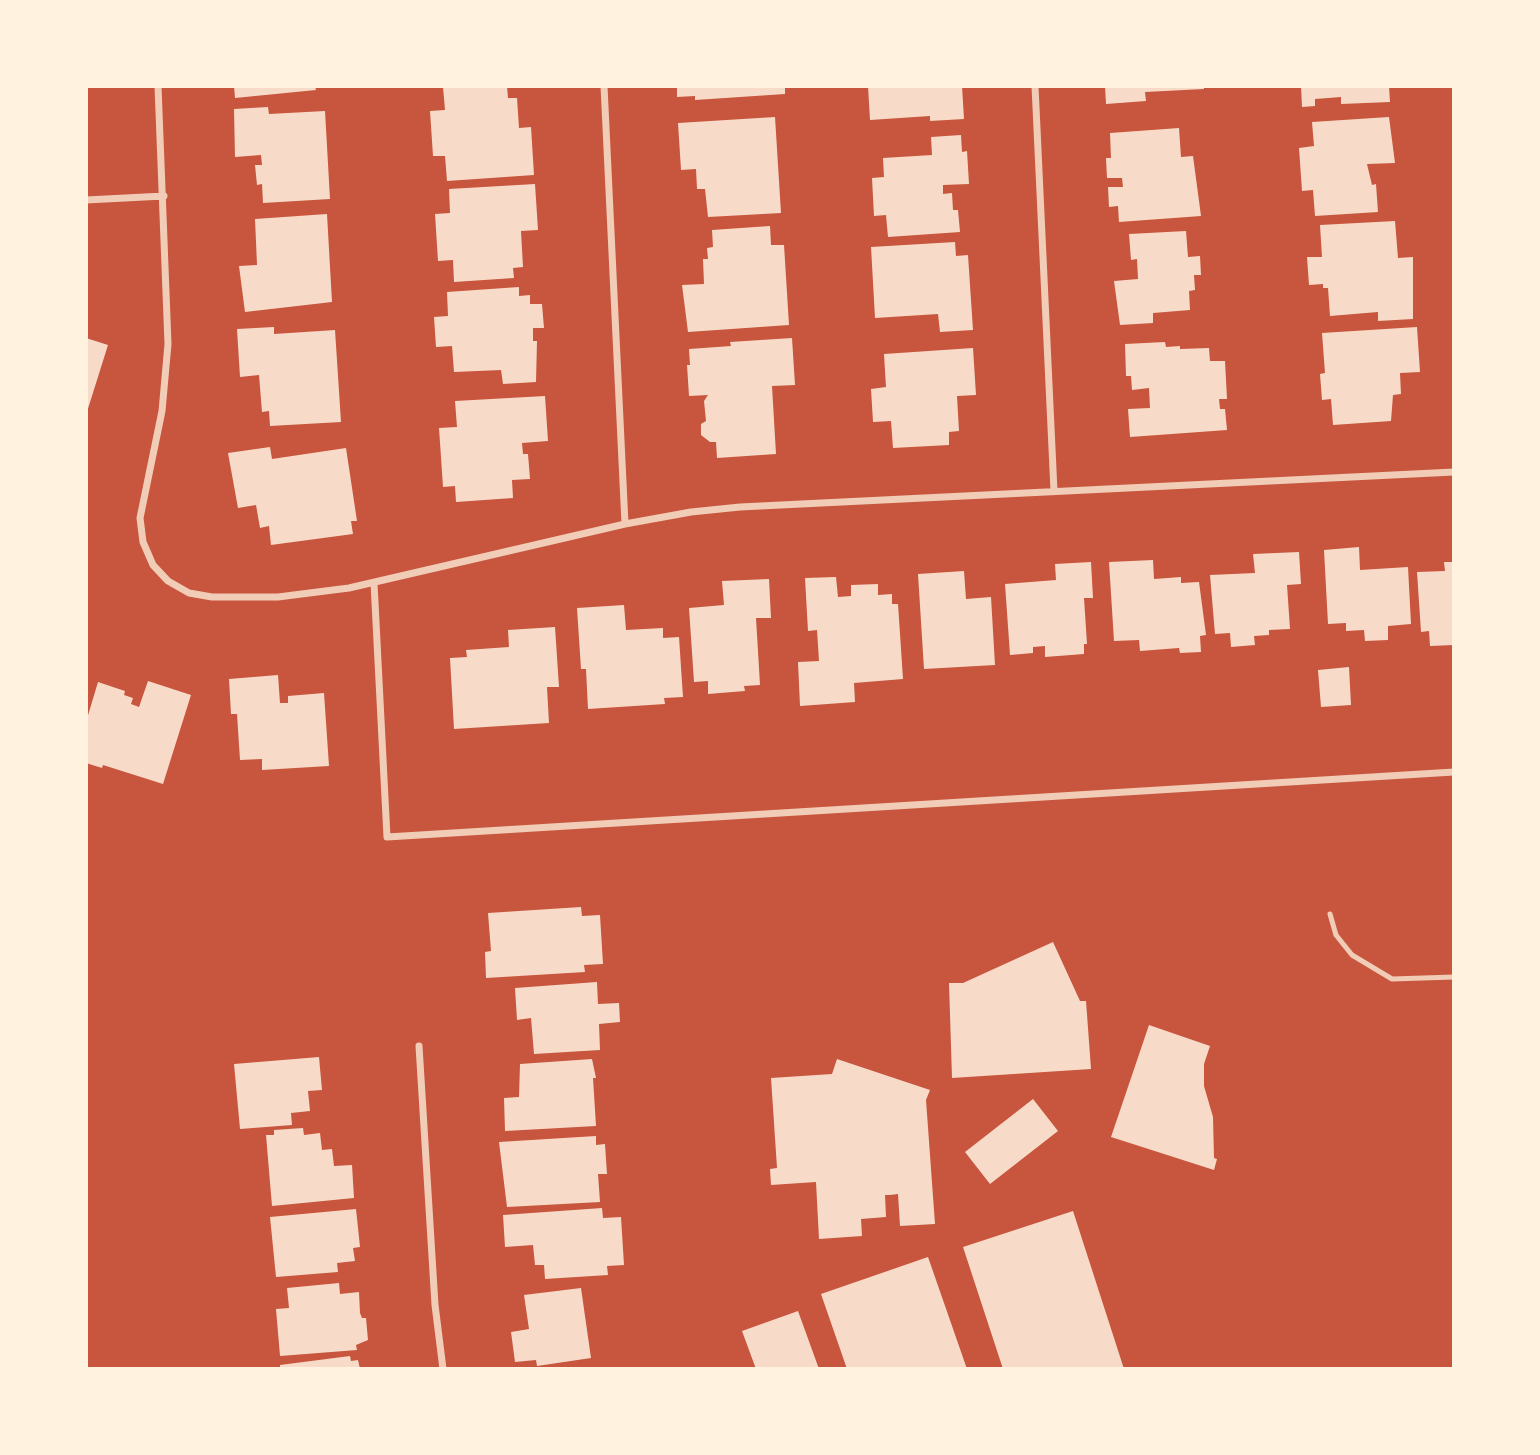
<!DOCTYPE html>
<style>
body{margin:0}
#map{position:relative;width:1540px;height:1455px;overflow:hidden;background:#c8553d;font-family:Rubik,sans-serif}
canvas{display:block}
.frame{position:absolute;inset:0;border:88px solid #fff3e0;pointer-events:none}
</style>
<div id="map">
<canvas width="1540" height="1455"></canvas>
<div class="frame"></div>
</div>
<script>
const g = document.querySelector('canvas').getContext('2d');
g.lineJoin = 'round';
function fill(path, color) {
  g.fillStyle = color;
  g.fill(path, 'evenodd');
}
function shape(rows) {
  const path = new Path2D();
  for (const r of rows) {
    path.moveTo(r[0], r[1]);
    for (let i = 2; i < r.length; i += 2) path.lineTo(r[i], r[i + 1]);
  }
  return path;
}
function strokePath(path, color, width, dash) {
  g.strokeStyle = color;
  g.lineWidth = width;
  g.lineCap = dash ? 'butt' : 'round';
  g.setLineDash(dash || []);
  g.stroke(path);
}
const building = shape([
 [234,86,315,86,316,90,235,98],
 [507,86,508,98,517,98,519,128,531,127,534,175,447,181,445,156,433,156,430,111,445,110,443,87],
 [677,86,785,86,785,94,695,100,695,96,677,97],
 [868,86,962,86,964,119,930,121,930,116,870,120],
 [1105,86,1204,86,1204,89,1145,92,1146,101,1106,104],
 [1301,86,1389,86,1390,102,1341,104,1341,97,1315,99,1315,106,1302,107],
 [268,107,269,114,325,111,330,199,263,203,262,184,257,185,255,165,262,165,261,155,235,157,234,109],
 [775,117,781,213,708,217,705,189,697,189,696,169,681,170,678,123],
 [1389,117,1395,163,1367,164,1372,185,1376,184,1378,212,1315,216,1313,190,1302,191,1299,148,1314,146,1312,122],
 [1179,128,1181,157,1193,156,1201,216,1119,222,1118,206,1109,207,1108,187,1123,187,1122,178,1107,178,1106,158,1111,158,1110,133],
 [961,135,962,152,967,151,969,184,943,185,943,194,952,193,953,210,958,210,960,232,888,237,886,215,874,216,872,178,884,177,883,158,932,155,931,137],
 [535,184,538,230,521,231,523,267,513,268,514,278,454,282,453,260,438,261,435,214,450,213,449,189],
 [327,214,332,302,245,312,239,266,257,265,255,219],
 [1395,221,1398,258,1413,257,1413,319,1378,321,1378,312,1330,316,1328,288,1323,288,1323,284,1309,285,1307,257,1322,257,1320,225],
 [770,226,771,245,784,245,789,325,688,332,682,285,704,284,703,259,708,259,707,248,713,247,712,230],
 [1186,231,1188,257,1200,256,1201,275,1194,275,1195,290,1189,291,1190,310,1153,313,1153,323,1120,325,1114,281,1138,279,1137,259,1131,260,1129,234],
 [955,242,956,256,968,255,973,330,940,332,938,314,875,318,871,247],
 [519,287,519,296,530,295,530,304,542,304,544,328,533,328,533,341,537,341,536,382,503,384,501,370,454,372,452,346,436,347,434,317,448,316,447,292],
 [274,327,274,334,335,330,341,422,270,426,269,411,262,412,259,375,240,377,237,329],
 [1417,327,1420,372,1400,373,1401,394,1393,395,1391,421,1333,425,1331,399,1322,400,1320,374,1325,373,1322,333],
 [86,338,108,345,86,415],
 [792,338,795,385,772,386,776,454,717,458,716,442,710,442,701,435,701,424,706,421,704,401,708,395,689,396,687,365,690,365,689,349,731,346,730,342],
 [1165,342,1166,347,1180,346,1180,349,1209,348,1210,361,1225,361,1227,399,1219,399,1220,409,1225,409,1227,430,1130,437,1128,409,1150,408,1149,388,1132,390,1131,376,1126,376,1125,344],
 [973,348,976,395,957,396,959,431,949,432,949,445,893,448,891,421,873,422,871,389,886,387,884,354],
 [545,396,548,441,522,443,523,454,528,454,530,479,512,480,513,498,456,502,455,486,443,487,439,428,457,427,455,401],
 [270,447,272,459,346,448,357,521,351,521,353,534,271,545,269,526,260,528,256,505,238,508,228,453],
 [1359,547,1360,570,1408,567,1411,624,1388,626,1388,640,1365,641,1364,630,1346,631,1346,623,1328,624,1324,550],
 [1299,552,1301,584,1287,585,1290,629,1269,630,1269,635,1254,636,1255,645,1231,647,1230,633,1215,634,1210,575,1255,573,1253,554],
 [1153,560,1154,579,1181,577,1181,583,1199,582,1206,635,1200,636,1201,652,1180,653,1179,648,1140,651,1139,640,1114,641,1109,562],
 [1091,562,1093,598,1084,598,1087,644,1084,644,1084,654,1045,657,1045,646,1033,647,1033,653,1010,655,1005,584,1056,580,1055,564],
 [1444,562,1454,562,1454,645,1430,646,1429,631,1421,632,1417,572,1445,571],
 [964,571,966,599,991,597,995,665,924,669,918,574],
 [836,577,838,597,851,596,851,585,878,584,878,595,892,594,892,604,898,604,903,679,854,683,855,702,800,706,798,662,819,661,817,630,808,631,805,578],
 [769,579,771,618,756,618,760,685,744,686,745,691,708,694,708,681,694,682,689,608,724,605,722,581],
 [624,605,626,630,663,628,663,638,679,637,683,697,664,698,665,704,588,709,586,669,581,669,577,608],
 [555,627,559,687,547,687,549,723,454,729,450,658,467,657,466,650,509,647,508,630],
 [1349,667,1351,705,1321,707,1318,670],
 [278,675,280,703,288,703,288,696,324,693,329,766,262,770,262,759,240,760,237,714,231,714,229,679],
 [148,681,191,695,163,784,103,765,102,768,86,763,86,722,98,682,125,691,124,695,133,698,131,704,139,707],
 [581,907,582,916,600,915,603,964,584,965,585,972,486,978,485,952,491,951,488,913],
 [1053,942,1080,1001,1086,1001,1091,1069,952,1078,949,983,963,983],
 [597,982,598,1004,619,1003,620,1022,599,1024,600,1050,534,1054,531,1018,517,1020,515,988],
 [1149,1025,1210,1046,1204,1064,1204,1086,1213,1117,1214,1158,1217,1159,1214,1170,1111,1137],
 [319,1057,322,1090,308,1091,310,1111,291,1113,292,1125,240,1129,234,1064],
 [592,1059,596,1078,593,1078,596,1126,505,1131,504,1098,519,1097,520,1064],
 [837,1059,930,1090,926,1100,935,1224,900,1226,898,1194,890,1195,885,1195,886,1217,861,1219,862,1236,819,1239,816,1182,771,1185,770,1169,777,1168,771,1078,832,1074],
 [1033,1099,1058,1131,990,1184,965,1152],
 [303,1128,304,1135,320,1133,322,1150,332,1149,334,1166,352,1165,354,1198,272,1206,266,1135,274,1135,274,1130],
 [596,1136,596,1145,605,1144,607,1174,598,1174,600,1202,507,1207,499,1142],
 [602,1208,603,1218,621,1217,624,1265,607,1266,608,1275,545,1279,544,1265,535,1265,533,1245,505,1247,503,1215],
 [356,1209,360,1247,353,1248,355,1261,337,1263,338,1272,276,1277,270,1217],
 [1073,1211,1124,1369,1003,1369,963,1247],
 [928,1257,967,1369,847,1369,821,1294],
 [339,1283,340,1294,359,1292,360,1313,362,1318,366,1318,368,1340,356,1345,357,1350,280,1356,276,1309,289,1308,287,1288],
 [581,1288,591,1358,537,1366,536,1360,515,1362,511,1332,529,1329,524,1295],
 [798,1311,819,1369,756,1369,742,1331],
 [350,1356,351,1361,358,1360,360,1369,280,1369,280,1365]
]);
const service = shape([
 [1330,914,1336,935,1352,955,1392,979,1454,977]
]);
const minor = shape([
 [158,86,168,344,162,411,140,518,143,542,153,565,168,581,189,593,212,597,278,597,349,588,625,524,691,512,740,507,1454,472],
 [604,86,625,524],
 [1035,86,1054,491],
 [86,200,164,196],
 [374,583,387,837,1454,772],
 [419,1046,435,1305,443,1369]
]);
fill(building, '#f7dbc8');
strokePath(service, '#f1ccb7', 5);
strokePath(minor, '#f1ccb7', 7);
</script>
